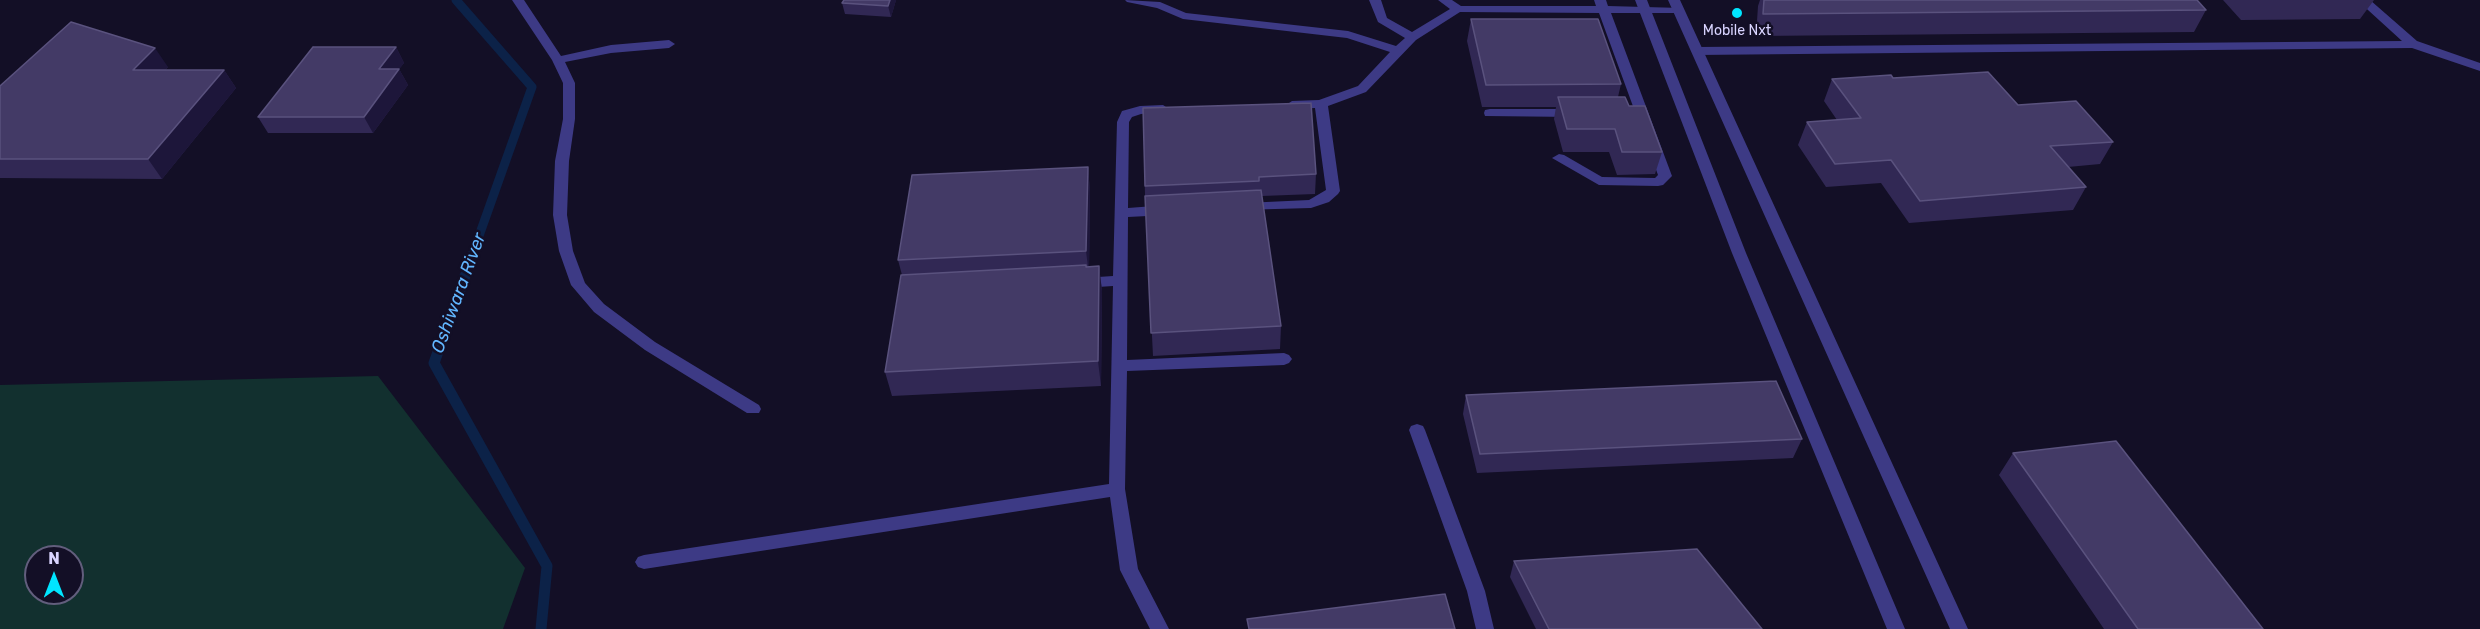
<!DOCTYPE html>
<style>
body{margin:0}
#map{position:relative;width:2480px;height:629px;overflow:hidden;background:#130f26;font-family:Rubik,sans-serif}
canvas{display:block}
.north{position:absolute;left:24px;top:545px;width:60px;height:60px;box-sizing:border-box;background:#130f26;border:2px solid #625e7d;border-radius:50%;rotate:0deg;font-size:16px;font-weight:700;line-height:24px;text-align:center;color:#d9d4ff}
.north::after{content:'';display:block;margin:auto;width:21px;height:27px;background:#00e5ff;clip-path:polygon(50% 0,100% 100%,50% 72%,0 100%)}
</style>
<div id="map">
<canvas width="2480" height="629"></canvas>
<div class="north">N</div>
</div>
<script>
const g = document.querySelector('canvas').getContext('2d');
g.lineJoin = 'round';
function fill(path, color) {
  g.fillStyle = color;
  g.fill(path, 'evenodd');
}
function shape(rows) {
  const path = new Path2D();
  for (const r of rows) {
    path.moveTo(r[0], r[1]);
    for (let i = 2; i < r.length; i += 2) path.lineTo(r[i], r[i + 1]);
  }
  return path;
}
function strokePath(path, color, width, dash) {
  g.strokeStyle = color;
  g.lineWidth = width;
  g.lineCap = dash ? 'butt' : 'round';
  g.setLineDash(dash || []);
  g.stroke(path);
}
function drawText(font, color, halo, rows, align = 'center') {
  g.font = font + ' Rubik,sans-serif';
  g.lineWidth = 5;
  g.setLineDash([]);
  g.textBaseline = 'middle';
  g.strokeStyle = halo;
  g.fillStyle = color;
  for (const [text, x, y, turn = 0] of rows) {
    g.save();
    g.translate(x, y);
    g.rotate((+turn || 0) * Math.PI / 180);
    g.textAlign = isNaN(turn) ? turn : align;
    if (halo) g.strokeText(text, 0, 0);
    g.fillText(text, 0, 0);
    g.restore();
  }
}
const green = shape([
 [378,376,525,568,503,629,0,629,0,385],
 [36,557,72,557,72,593,36,593]
]);
const streamFar1 = shape([
 [456,0,532,87,464,278]
]);
const stream = shape([
 [465,276,434,363,547,566,541,629]
]);
const minor = shape([
 [512,0,524,0,561,56,611,45,669,40,675,44,669,48,611,53,565,62,575,83,575,119,569,161,567,215,573,251,585,283,604,304,655,342,759,405,761,409,759,413,747,413,645,350,594,312,571,285,559,251,553,215,555,161,563,119,563,83,552,60,512,0],
 [1125,0,1160,2,1186,13,1348,31,1396,46,1405,38,1378,22,1369,0,1381,0,1387,18,1412,32,1450,9,1438,0,1452,0,1461,6,1596,6,1594,0,1606,0,1608,6,1682,8,1682,12,1678,13,1611,13,1672,176,1663,185,1658,186,1599,185,1552,158,1559,154,1564,155,1602,177,1655,178,1658,175,1599,13,1460,12,1416,40,1366,92,1328,106,1340,191,1338,194,1329,202,1311,208,1240,210,1238,207,1245,203,1309,200,1326,190,1315,108,1292,109,1286,105,1292,101,1319,100,1358,86,1390,52,1347,38,1183,19,1157,8,1127,2,1125,0],
 [2357,0,2370,0,2417,41,2480,63,2480,71,2412,48,1697,55,1691,51,1697,47,2402,41,2357,0],
 [1163,105,1169,109,1167,112,1141,114,1132,117,1129,122,1128,208,1167,205,1174,210,1167,215,1128,217,1127,360,1284,353,1289,355,1292,359,1289,363,1284,365,1127,371,1125,489,1138,569,1169,629,1150,629,1120,570,1110,497,644,569,638,567,635,562,638,557,644,555,1109,484,1113,286,1083,288,1076,283,1083,278,1113,276,1117,122,1122,111,1140,106,1163,105],
 [1490,109,1574,109,1580,113,1574,117,1485,116,1484,113,1485,110,1490,109],
 [1417,424,1423,426,1425,430,1485,591,1494,629,1476,629,1467,591,1409,430,1411,426,1417,424]
]);
const tertiary = shape([
 [1635,0,1647,0,1746,253,1905,629,1887,629,1732,253,1635,0],
 [1668,0,1680,0,1968,629,1950,629,1668,0]
]);
const wall = shape([
 [896,0,891,17,845,14,842,3],
 [1760,0,2197,0,2206,10,2194,32,1756,36,1758,6],
 [2223,0,2374,0,2360,19,2241,20],
 [1471,19,1621,84,1618,97,1629,106,1662,152,1655,174,1617,175,1609,152,1563,152,1554,119,1556,107,1482,107,1467,41],
 [396,47,404,63,399,69,408,85,373,133,268,133,258,117],
 [168,67,165,70,224,70,236,88,162,179,0,178,0,86],
 [1893,78,2018,105,2113,142,2100,164,2068,167,2086,187,2073,210,1909,223,1881,183,1826,187,1798,145,1807,122,1837,120,1824,101,1832,79],
 [1143,108,1316,174,1315,194,1262,196,1281,326,1280,349,1153,356,1145,196],
 [1088,167,1090,192,1089,267,1099,266,1102,291,1101,386,892,396,885,372,902,275,898,260],
 [1466,395,1802,439,1793,458,1477,473,1463,414],
 [2013,453,2263,629,2104,629,1999,475],
 [1514,561,1762,629,1536,629,1510,577]
]);
const shadedWall = shape([
 [890,0,896,0,891,17,888,6],
 [396,47,404,63,394,76,399,69,408,85,373,133,364,117,379,69],
 [155,48,168,67,146,88,133,70],
 [224,70,236,88,162,179,148,159],
 [1088,167,1090,192,1089,275,1086,251],
 [1099,266,1102,291,1101,386,1098,361]
]);
const building = shape([
 [844,0,890,0,888,6,842,3,844,0],
 [1764,0,2197,0,2206,10,1763,14,1764,0],
 [1471,19,1598,19,1621,84,1486,85,1471,19],
 [71,22,155,48,133,70,224,70,148,159,0,159,0,86,71,22],
 [313,47,396,47,379,69,399,69,364,117,258,117,313,47],
 [1988,72,2018,105,2076,101,2113,142,2050,146,2086,187,1920,201,1891,160,1835,164,1807,122,1861,118,1832,79,1891,75,1893,78,1988,72],
 [1558,97,1625,97,1629,106,1645,106,1662,152,1622,152,1615,129,1567,129,1558,97],
 [1311,103,1316,174,1259,177,1259,181,1145,186,1143,108,1311,103],
 [1088,167,1086,251,898,260,912,175,1088,167],
 [1261,190,1281,326,1151,333,1145,196,1261,190],
 [1086,265,1086,267,1099,266,1098,361,885,372,901,275,1086,265],
 [1776,381,1802,439,1480,454,1466,395,1776,381],
 [2116,441,2263,629,2138,629,2013,453,2116,441],
 [1697,549,1762,629,1549,629,1514,561,1697,549],
 [1445,594,1455,629,1249,629,1247,619,1445,594]
]);
const markers = [
 [1737,13,6,"#00e5ff"]
];
const farPoinames = [
 ["Mobile Nxt",1737,31]
];
const waterNames = [
 ["Oshiwara River",459,293,-70]
];
fill(green, '#12302f');
strokePath(streamFar1, '#0c2248', 9);
strokePath(stream, '#0c2248', 11);
fill(minor, '#3d3a85');
fill(tertiary, '#3d3a85');
fill(wall, '#312854');
fill(shadedWall, '#1d163a');
fill(building, '#433a66');
strokePath(building, '#5a527e', 1.5);
for (const [x, y, r, color] of markers) {
  const dot = new Path2D();
  dot.arc(x, y, r, 0, 2 * Math.PI);
  g.fillStyle = color;
  g.fill(dot);
  strokePath(dot, '#130f26', 2);
}
drawText('14px', '#d9d4ff', '#130f26', farPoinames);
drawText('italic 18px', '#62b6ff', '#130f26', waterNames);
</script>
